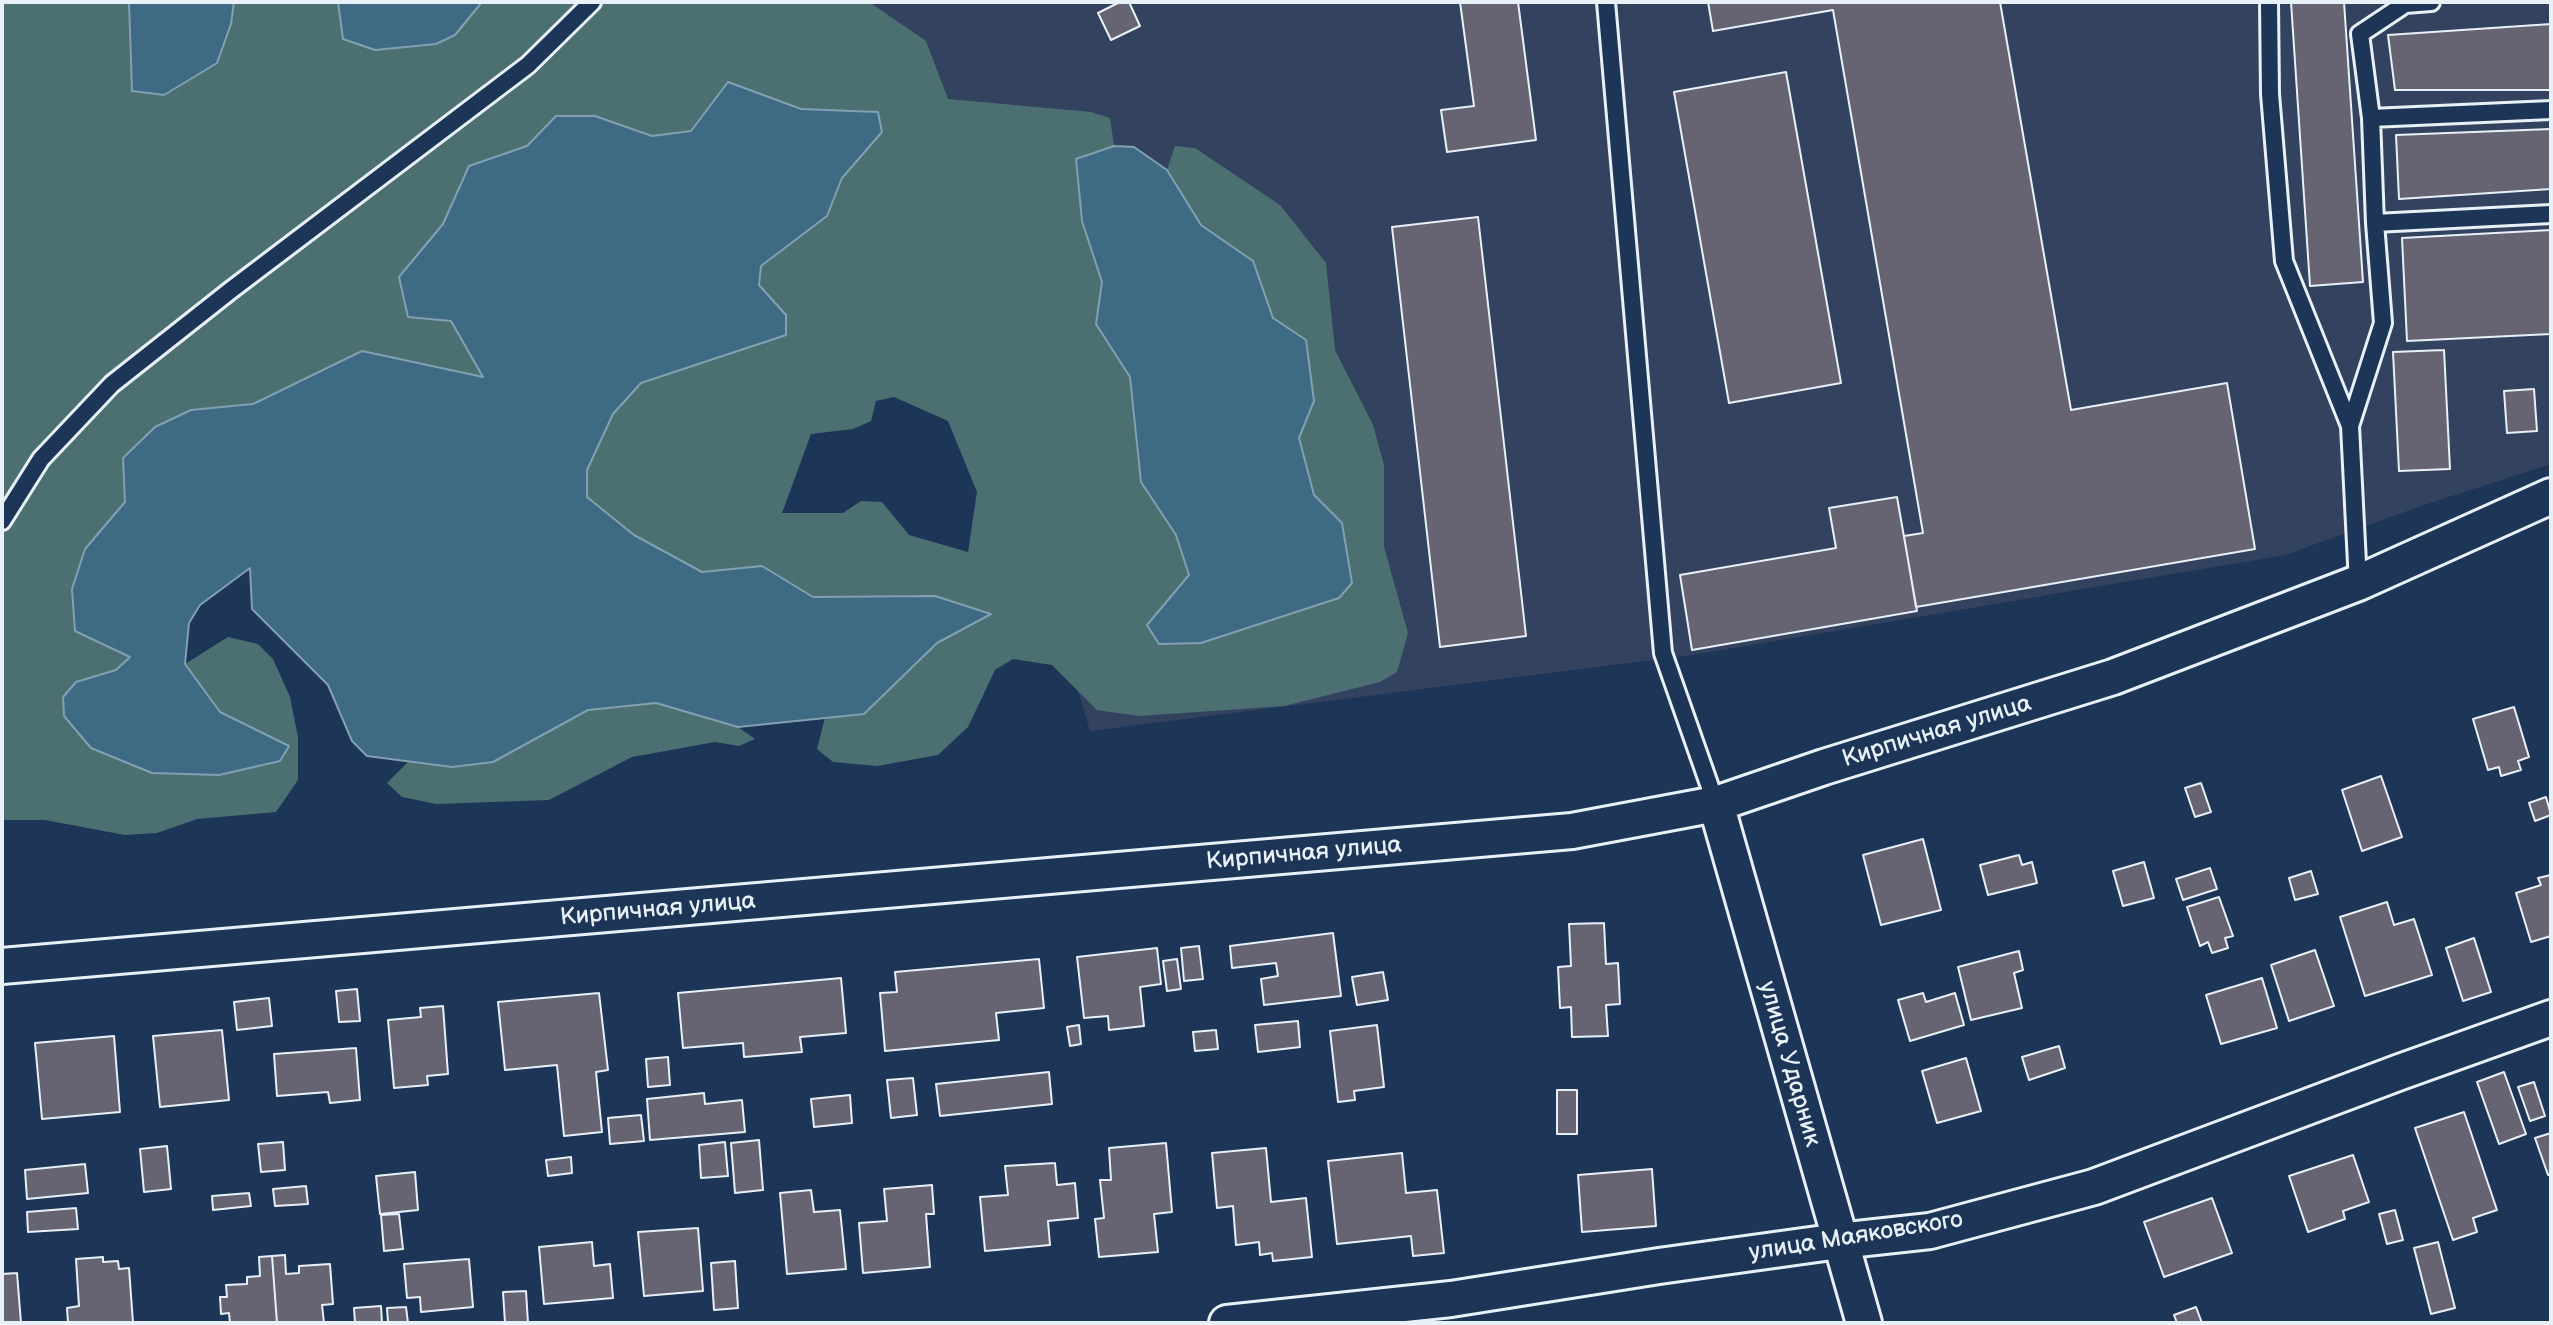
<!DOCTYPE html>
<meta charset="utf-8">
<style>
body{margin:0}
#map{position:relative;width:2553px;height:1325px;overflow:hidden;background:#1d3557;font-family:"Balsamiq Sans",sans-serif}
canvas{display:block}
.frame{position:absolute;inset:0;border:4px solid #e8f1f8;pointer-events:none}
</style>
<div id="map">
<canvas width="2553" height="1325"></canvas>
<div class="frame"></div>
</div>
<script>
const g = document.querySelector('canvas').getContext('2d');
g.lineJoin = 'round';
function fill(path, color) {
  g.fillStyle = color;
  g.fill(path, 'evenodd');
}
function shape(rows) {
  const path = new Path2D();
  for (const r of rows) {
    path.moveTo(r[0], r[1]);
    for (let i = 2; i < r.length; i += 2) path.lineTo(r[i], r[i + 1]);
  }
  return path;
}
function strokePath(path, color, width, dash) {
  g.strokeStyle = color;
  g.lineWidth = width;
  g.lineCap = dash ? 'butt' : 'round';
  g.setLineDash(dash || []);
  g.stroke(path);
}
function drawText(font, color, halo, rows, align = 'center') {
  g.font = font + ' "Balsamiq Sans",sans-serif';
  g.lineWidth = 6;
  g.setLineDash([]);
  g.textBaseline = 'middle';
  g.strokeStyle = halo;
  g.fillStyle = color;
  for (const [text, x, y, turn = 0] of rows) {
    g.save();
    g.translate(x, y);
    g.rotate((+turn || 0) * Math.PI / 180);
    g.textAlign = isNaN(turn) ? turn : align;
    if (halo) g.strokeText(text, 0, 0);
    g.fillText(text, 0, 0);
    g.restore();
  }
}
const built = shape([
 [871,2,2551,2,2551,464,2424,505,2285,555,1692,655,1090,731]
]);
const green = shape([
 [2,2,129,2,128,5,231,24,234,2,338,2,343,39,455,35,482,2,869,2,926,41,948,99,1091,112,1110,118,1114,146,1076,159,1082,221,1102,282,1096,324,1130,377,1141,482,1176,535,1189,575,1147,625,1342,523,1314,495,1299,438,1314,401,1273,318,1253,261,1201,225,1167,170,1175,146,1195,148,1280,205,1326,263,1335,350,1373,425,1384,465,1384,547,1408,633,1397,672,1380,682,1284,706,1139,716,1097,710,1052,665,1013,659,995,670,968,727,938,755,877,766,833,762,817,749,825,718,864,714,937,643,990,614,935,596,813,597,762,566,702,572,634,535,587,497,587,470,613,414,641,383,786,335,786,315,759,285,761,266,827,216,842,178,882,132,878,112,801,109,728,82,692,131,652,137,595,116,556,116,527,146,469,166,443,224,400,277,451,321,484,378,362,351,253,404,191,410,155,427,123,458,125,502,85,549,72,589,75,631,131,657,116,670,76,682,279,761,288,746,220,712,185,664,228,637,258,644,273,659,290,697,298,737,298,780,276,812,197,819,157,833,125,835,45,820,2,820],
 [894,397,948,421,977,492,968,552,909,535,882,502,861,501,843,513,782,513,811,434,853,429,871,421,876,401],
 [656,703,738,727,755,739,739,746,715,742,632,757,549,800,436,804,402,797,387,783,409,761,452,767,493,762,588,710]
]);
const water = shape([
 [129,2,234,2,231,24,217,63,164,95,132,91,129,2],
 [338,2,482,2,455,35,436,44,375,50,343,39,338,2],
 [728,82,801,109,878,112,882,132,842,178,827,216,761,266,759,285,786,315,786,335,641,383,613,414,587,470,587,497,634,535,702,572,762,566,813,597,935,596,991,614,937,643,864,714,738,727,656,703,588,710,493,762,452,767,367,756,352,741,328,685,252,609,250,568,200,605,189,623,185,664,220,712,289,746,280,761,219,775,152,773,91,748,64,716,63,697,76,682,116,670,130,657,75,631,72,589,85,549,125,502,123,458,155,427,191,410,253,404,362,351,483,377,451,321,408,317,399,277,443,224,469,166,527,146,556,116,595,116,652,136,691,131,728,82],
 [1114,146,1134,147,1167,170,1201,225,1253,261,1273,318,1306,340,1314,401,1299,438,1314,495,1342,523,1352,583,1339,598,1201,643,1159,644,1147,625,1189,575,1176,535,1141,482,1130,377,1096,324,1102,282,1082,221,1076,159,1114,146]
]);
const building = shape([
 [1120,2,1129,2,1140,26,1111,40,1098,13,1120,2],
 [1460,2,1518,2,1536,140,1447,152,1441,110,1474,106,1460,2],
 [1708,2,2000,2,2071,410,2227,383,2255,549,1916,607,1904,536,1923,533,1833,10,1713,31,1708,2],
 [2291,2,2344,2,2363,282,2310,286,2291,2],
 [2551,24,2551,90,2395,90,2388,35,2551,24],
 [1786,72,1841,383,1729,403,1674,92,1786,72],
 [2551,129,2551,189,2399,199,2396,135,2551,129],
 [1478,217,1526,636,1440,647,1392,227,1478,217],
 [2551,230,2551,334,2407,341,2402,238,2551,230],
 [2444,350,2450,469,2399,471,2393,352,2444,350],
 [2534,389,2537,431,2507,433,2504,391,2534,389],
 [1897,497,1917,611,1692,650,1680,575,1836,548,1829,508,1897,497],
 [2514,707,2529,757,2518,761,2521,770,2501,776,2499,767,2488,770,2473,719,2514,707],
 [2381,776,2402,837,2362,851,2342,790,2381,776],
 [2201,783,2211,812,2195,817,2185,788,2201,783],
 [2546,797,2551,815,2535,821,2529,803,2546,797],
 [1923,839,1941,910,1881,925,1863,855,1923,839],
 [2019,855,2022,865,2032,862,2037,883,1988,895,1980,865,2019,855],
 [2144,862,2154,898,2123,906,2113,871,2144,862],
 [2210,868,2217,889,2183,900,2176,879,2210,868],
 [2311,871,2318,894,2295,900,2289,878,2311,871],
 [2551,875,2551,936,2531,942,2516,893,2541,885,2538,878,2551,875],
 [2219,897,2233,936,2225,938,2228,948,2212,953,2208,942,2200,946,2187,907,2219,897],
 [2387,902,2394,925,2414,919,2432,975,2365,996,2340,917,2387,902],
 [1604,923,1606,964,1618,963,1620,1004,1606,1005,1608,1036,1572,1037,1571,1007,1560,1008,1558,967,1571,966,1569,924,1604,923],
 [1333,933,1341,996,1264,1005,1261,979,1278,976,1276,963,1232,968,1230,946,1333,933],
 [2474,938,2491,992,2463,1001,2446,948,2474,938],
 [1199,946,1203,979,1184,981,1181,948,1199,946],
 [1157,948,1161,984,1140,987,1144,1026,1109,1030,1108,1016,1084,1018,1077,957,1157,948],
 [2315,950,2334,1006,2289,1021,2271,965,2315,950],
 [2019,951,2023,970,2014,973,2022,1008,1971,1020,1958,967,2019,951],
 [1039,959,1044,1008,996,1013,999,1040,885,1051,880,993,897,992,895,972,1039,959],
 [1177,959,1181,989,1167,991,1163,961,1177,959],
 [1383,972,1388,1000,1357,1005,1352,977,1383,972],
 [841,978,846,1033,800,1037,802,1052,744,1057,743,1043,683,1048,678,993,841,978],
 [2262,978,2277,1028,2221,1044,2206,995,2262,978],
 [357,989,360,1021,339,1022,336,991,357,989],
 [599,993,608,1070,596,1072,602,1132,564,1136,557,1065,505,1070,498,1002,599,993],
 [1923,993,1926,1002,1955,993,1964,1025,1910,1041,1898,1000,1923,993],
 [269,998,272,1026,237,1030,234,1002,269,998],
 [443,1006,448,1074,427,1076,428,1085,394,1088,388,1020,421,1017,420,1008,443,1006],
 [1298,1021,1300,1047,1258,1052,1255,1025,1298,1021],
 [1079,1025,1081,1044,1070,1046,1067,1027,1079,1025],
 [1377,1025,1384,1087,1354,1091,1355,1100,1338,1102,1330,1031,1377,1025],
 [222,1030,229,1100,160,1107,153,1036,222,1030],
 [1216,1030,1218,1049,1195,1051,1193,1032,1216,1030],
 [114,1036,120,1112,42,1119,35,1043,114,1036],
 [2059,1046,2065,1068,2029,1080,2022,1057,2059,1046],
 [356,1048,360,1100,330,1103,328,1092,277,1096,274,1054,356,1048],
 [668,1057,670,1085,648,1087,646,1059,668,1057],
 [1966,1058,1981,1111,1937,1123,1922,1071,1966,1058],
 [1049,1072,1052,1104,940,1116,936,1084,1049,1072],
 [2504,1072,2526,1134,2499,1144,2477,1082,2504,1072],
 [913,1078,917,1115,891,1118,887,1080,913,1078],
 [2534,1082,2545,1116,2530,1121,2518,1087,2534,1082],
 [1557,1090,1577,1090,1577,1134,1557,1134,1557,1090],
 [704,1093,705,1104,742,1100,745,1132,650,1140,647,1099,704,1093],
 [850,1095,852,1123,814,1127,811,1099,850,1095],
 [2464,1112,2497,1210,2473,1218,2477,1232,2453,1240,2415,1128,2464,1112],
 [641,1115,644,1141,610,1144,608,1118,641,1115],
 [2551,1133,2551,1174,2548,1175,2535,1138,2551,1133],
 [759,1140,763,1190,735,1193,731,1143,759,1140],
 [283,1142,285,1170,261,1172,258,1144,283,1142],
 [725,1142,728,1176,701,1178,699,1145,725,1142],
 [1166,1143,1172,1212,1154,1214,1158,1252,1099,1257,1095,1219,1104,1218,1100,1180,1111,1180,1109,1148,1166,1143],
 [167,1146,171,1189,144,1192,140,1149,167,1146],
 [1266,1148,1271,1202,1306,1198,1312,1257,1273,1261,1272,1253,1260,1255,1259,1242,1236,1245,1233,1206,1217,1208,1212,1153,1266,1148],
 [1402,1153,1406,1193,1437,1190,1444,1253,1413,1256,1411,1236,1337,1244,1328,1161,1402,1153],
 [2353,1155,2369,1202,2343,1211,2345,1219,2308,1232,2289,1176,2353,1155],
 [571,1157,572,1173,548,1176,546,1160,571,1157],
 [1055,1163,1057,1185,1075,1183,1078,1218,1048,1221,1050,1245,985,1251,980,1197,1008,1195,1005,1166,1055,1163],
 [85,1164,88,1193,27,1199,25,1170,85,1164],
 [1652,1169,1656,1226,1582,1232,1578,1175,1652,1169],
 [415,1172,418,1210,380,1214,376,1176,415,1172],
 [932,1185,934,1214,926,1214,930,1267,863,1273,859,1223,887,1221,884,1189,932,1185],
 [306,1186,308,1204,275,1206,273,1189,306,1186],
 [811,1190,814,1212,840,1210,846,1269,787,1274,780,1193,811,1190],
 [249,1193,251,1206,213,1210,212,1196,249,1193],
 [2212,1198,2232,1253,2164,1277,2144,1222,2212,1198],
 [76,1208,78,1229,28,1232,27,1212,76,1208],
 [2395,1210,2403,1240,2387,1244,2379,1214,2395,1210],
 [399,1214,403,1249,384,1251,381,1215,399,1214],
 [698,1228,703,1291,644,1296,638,1232,698,1228],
 [592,1242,594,1266,610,1264,613,1298,544,1304,539,1247,592,1242],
 [2438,1242,2455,1308,2431,1314,2414,1248,2438,1242],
 [285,1255,286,1274,299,1273,299,1266,330,1264,333,1304,322,1305,324,1323,277,1323,272,1256,285,1255],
 [272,1256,277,1323,230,1323,229,1313,221,1314,220,1297,227,1297,226,1285,247,1284,247,1277,260,1276,259,1257,272,1256],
 [103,1257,103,1262,118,1261,119,1269,129,1268,133,1323,68,1323,67,1308,79,1306,76,1259,103,1257],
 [469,1259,473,1307,421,1312,420,1297,407,1298,404,1264,469,1259],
 [735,1261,738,1308,714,1310,711,1263,735,1261],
 [17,1273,21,1323,2,1323,2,1274,17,1273],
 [526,1291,528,1323,505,1323,503,1292,526,1291],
 [381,1306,382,1323,355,1323,354,1308,381,1306],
 [406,1307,408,1323,388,1323,387,1308,406,1307],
 [2196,1307,2202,1323,2177,1323,2174,1315,2196,1307]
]);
const lane = shape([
 [1606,2,1663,653,1716,804],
 [2269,2,2270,94,2284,261,2350,426],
 [2371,118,2551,110],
 [2375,223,2551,214],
 [2,521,41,459,112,384,231,290,528,65,592,2],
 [2358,583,2350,426,2383,323,2375,223,2371,118,2360,34,2405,4,2431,2]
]);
const street = shape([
 [1716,804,1864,1323],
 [2,966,1572,831,1716,804,1824,767,2113,677,2358,583,2551,496],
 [1227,1323,1451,1299,1659,1266,1839,1241,1930,1231,2094,1187,2400,1072,2551,1018]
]);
const streetNames = [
 ["Кирпичная улица",1937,732,-17],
 ["Кирпичная улица",1304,854,-5],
 ["Кирпичная улица",658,910,-5],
 ["улица Ударник",1789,1064,74],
 ["улица Маяковского",1856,1237,-9]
];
fill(built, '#33435f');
fill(green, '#4c7072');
fill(water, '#3e6a83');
strokePath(water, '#82a0b2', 2);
fill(building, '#666372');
strokePath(building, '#e8f1f8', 2);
strokePath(lane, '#e8f1f8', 22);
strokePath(street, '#e8f1f8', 40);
strokePath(lane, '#1d3557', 16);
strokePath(street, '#1d3557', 34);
drawText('24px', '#e8f1f8', '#1d3557', streetNames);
</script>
